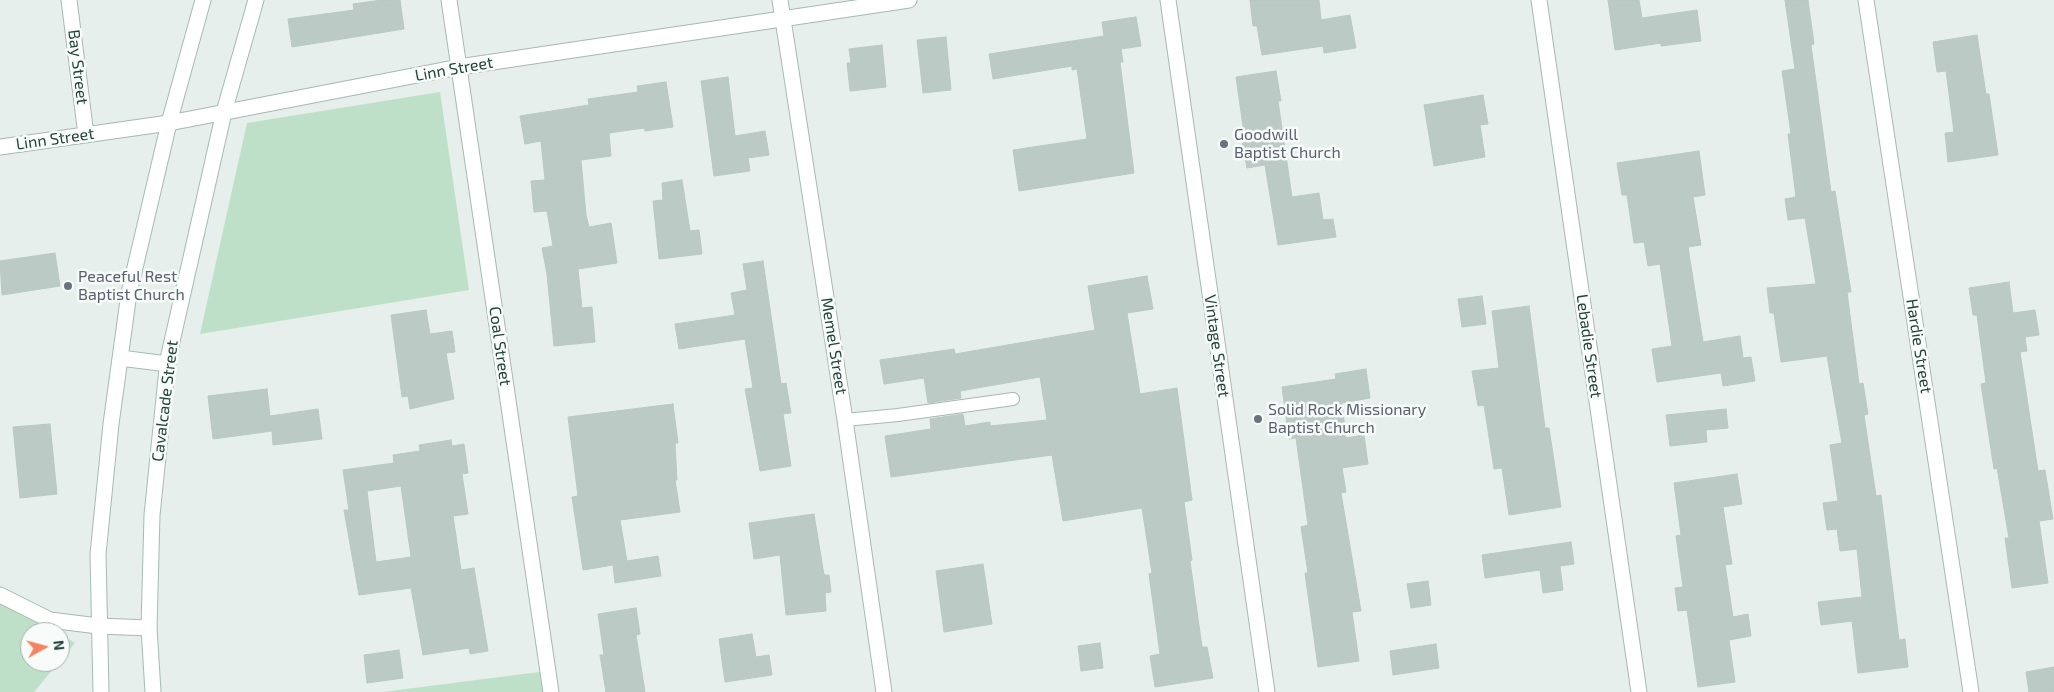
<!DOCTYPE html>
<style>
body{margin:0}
#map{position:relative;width:2054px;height:692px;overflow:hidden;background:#e6efeb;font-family:"Exo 2",sans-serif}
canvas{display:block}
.north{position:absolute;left:20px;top:622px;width:50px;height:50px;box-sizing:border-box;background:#f7fbf9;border:1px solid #a3b1ad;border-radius:50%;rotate:83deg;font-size:14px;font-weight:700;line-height:20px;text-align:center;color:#24423a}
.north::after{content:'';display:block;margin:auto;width:18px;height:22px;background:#f4845f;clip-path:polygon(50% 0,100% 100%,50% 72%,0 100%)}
</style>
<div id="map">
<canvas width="2054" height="692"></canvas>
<div class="north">N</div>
</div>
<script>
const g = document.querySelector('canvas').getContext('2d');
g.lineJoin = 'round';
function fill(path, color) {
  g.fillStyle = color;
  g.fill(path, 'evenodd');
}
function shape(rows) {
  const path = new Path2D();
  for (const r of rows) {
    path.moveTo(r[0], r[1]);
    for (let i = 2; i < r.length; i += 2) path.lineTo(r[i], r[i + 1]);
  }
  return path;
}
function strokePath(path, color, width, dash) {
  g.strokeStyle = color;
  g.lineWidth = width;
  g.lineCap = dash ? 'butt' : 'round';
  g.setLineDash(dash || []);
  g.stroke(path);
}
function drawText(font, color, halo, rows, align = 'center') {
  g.font = font + ' "Exo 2",sans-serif';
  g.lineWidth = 5;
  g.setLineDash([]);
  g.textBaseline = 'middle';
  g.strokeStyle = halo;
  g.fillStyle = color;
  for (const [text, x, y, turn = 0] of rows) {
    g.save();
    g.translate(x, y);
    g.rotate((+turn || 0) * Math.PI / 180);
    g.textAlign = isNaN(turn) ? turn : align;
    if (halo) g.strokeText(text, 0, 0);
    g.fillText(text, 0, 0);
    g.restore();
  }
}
const green = shape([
 [440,92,469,290,200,334,247,123],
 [0,601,57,632,30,632,30,662,59,662,34,692,0,692],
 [60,634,75,643,60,661],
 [540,672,543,692,383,692,523,674]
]);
const building = shape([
 [382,0,400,0,404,29,292,47,288,19,354,10,353,4,382,0],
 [1250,0,1319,0,1321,20,1350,15,1356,48,1324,53,1323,46,1262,55,1257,26,1253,26,1250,0],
 [1608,0,1639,0,1642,18,1697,10,1701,41,1661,46,1661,43,1615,50,1608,0],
 [1785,0,1808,0,1814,44,1811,45,1831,192,1835,191,1851,292,1847,292,1859,384,1863,383,1868,414,1864,415,1876,496,1881,495,1899,640,1905,639,1908,667,1858,673,1852,621,1821,625,1818,602,1862,597,1857,549,1840,551,1837,529,1827,530,1823,503,1838,501,1830,445,1842,443,1827,356,1781,362,1774,313,1770,313,1767,288,1816,284,1805,218,1788,220,1785,199,1796,197,1788,134,1791,134,1782,71,1795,69,1785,0],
 [1136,17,1141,46,1121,49,1123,62,1120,62,1134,173,1019,191,1013,150,1087,139,1077,69,1072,70,1072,66,993,79,989,54,1104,36,1102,22,1136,17],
 [1977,35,1986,94,1989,94,1998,155,1948,162,1945,133,1954,132,1946,71,1937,72,1933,42,1977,35],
 [946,37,951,90,923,93,917,40,946,37],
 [882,45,886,87,850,91,847,63,851,63,849,49,882,45],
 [1276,71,1281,101,1278,101,1292,197,1319,193,1323,220,1333,219,1336,237,1278,245,1265,165,1247,168,1242,140,1245,140,1236,77,1276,71],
 [728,77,735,136,765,131,769,155,748,158,750,171,714,176,701,81,728,77],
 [666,82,673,127,645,131,644,128,609,133,611,156,581,160,586,215,589,227,611,223,617,263,578,269,582,308,592,307,595,342,554,346,547,274,542,248,553,246,547,211,534,212,531,181,545,180,541,141,525,144,520,116,589,105,588,99,638,92,637,86,666,82],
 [1483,95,1488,124,1480,125,1485,157,1434,166,1424,105,1483,95],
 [1699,151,1705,195,1693,197,1701,245,1688,247,1703,342,1740,336,1743,358,1751,357,1755,381,1723,386,1721,373,1657,382,1652,349,1672,346,1660,264,1648,266,1644,242,1634,243,1627,195,1622,195,1617,163,1699,151],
 [682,180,690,231,699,230,702,254,659,259,653,201,663,200,662,183,682,180],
 [55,253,60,286,2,295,0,261,55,253],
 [763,261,781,384,786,383,791,413,783,414,791,466,760,471,745,389,753,388,745,339,679,349,675,324,735,315,731,293,747,290,743,264,763,261],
 [1147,276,1153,309,1127,313,1140,394,1177,388,1192,500,1184,502,1192,560,1190,561,1202,647,1207,647,1213,678,1155,687,1150,656,1160,654,1149,574,1152,573,1142,508,1063,521,1052,455,891,477,885,436,931,429,930,419,963,414,965,426,990,422,990,426,1047,420,1040,377,960,391,961,398,928,403,924,378,884,384,880,360,954,349,955,354,1095,330,1088,286,1147,276],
 [2009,282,2013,313,2035,310,2039,335,2025,337,2027,351,2020,352,2038,471,2045,470,2053,519,2039,521,2048,583,2012,588,2005,538,2009,538,1997,468,1994,469,1981,384,1986,383,1977,315,1973,315,1969,288,2009,282],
 [1482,296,1486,324,1462,327,1458,299,1482,296],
 [1529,306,1545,428,1549,428,1561,507,1509,515,1502,468,1494,469,1484,405,1478,406,1472,371,1499,368,1492,311,1529,306],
 [426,310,430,334,452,331,455,352,446,353,454,399,410,409,408,396,402,397,391,315,426,310],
 [1366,369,1370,398,1342,403,1346,438,1364,435,1368,464,1342,468,1346,492,1341,493,1361,611,1352,612,1359,661,1318,667,1305,573,1308,573,1301,527,1308,525,1296,438,1289,439,1282,387,1336,379,1335,374,1366,369],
 [267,389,270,416,318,409,322,439,273,445,272,431,213,439,208,396,267,389],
 [673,404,678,443,675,443,677,480,675,480,680,512,620,520,627,561,658,556,661,576,615,583,613,565,583,570,572,497,578,496,568,417,673,404],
 [1726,409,1728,428,1706,430,1707,442,1670,446,1666,415,1726,409],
 [50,424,57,494,20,498,13,427,50,424],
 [451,440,452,446,464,444,468,473,462,474,468,514,453,516,461,570,474,568,488,651,470,654,469,648,423,655,411,588,359,595,344,510,349,510,343,470,394,463,393,455,420,451,419,445,451,440],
 [401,486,411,557,376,562,367,491,401,486],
 [1737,474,1742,504,1723,507,1732,564,1725,565,1733,617,1748,614,1751,636,1729,640,1735,682,1698,687,1687,610,1678,611,1675,588,1683,587,1676,536,1681,535,1674,483,1737,474],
 [814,514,824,575,829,575,831,592,825,593,826,611,786,615,780,555,754,559,749,523,814,514],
 [1571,542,1574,564,1560,566,1563,590,1543,593,1540,570,1485,578,1482,555,1571,542],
 [983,564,992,624,944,632,936,571,983,564],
 [1428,581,1431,605,1411,608,1407,584,1428,581],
 [636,608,640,634,636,635,645,692,606,692,600,655,604,655,598,614,636,608],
 [752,634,756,657,769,655,772,675,725,682,719,639,752,634],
 [1100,643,1103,668,1081,671,1078,646,1100,643],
 [1436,644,1439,668,1393,675,1390,651,1436,644],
 [399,650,403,678,367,683,364,655,399,650],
 [2054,667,2054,692,2029,692,2026,672,2054,667]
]);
const lane = shape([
 [845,420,898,415,1013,399]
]);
const street = shape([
 [69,0,86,135],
 [449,0,551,692],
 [780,0,845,420,884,692],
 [1168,0,1267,692],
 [1539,0,1639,692],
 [1866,0,1971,692],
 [0,147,169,123,459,67,909,0],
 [0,595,50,620,98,626,149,628]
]);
const secondary = shape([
 [120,358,168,364],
 [101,692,98,554,111,424,129,293,169,123,203,0],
 [153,692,149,628,152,515,168,359,224,112,256,0]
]);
const markers = [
 [1224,144,5,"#6b7280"],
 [68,286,5,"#6b7280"],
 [1258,419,5,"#6b7280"]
];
const streetNames = [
 ["Bay Street",78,67,83],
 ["Linn Street",454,69,-10],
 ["Linn Street",55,139,-8],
 ["Coal Street",500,346,82],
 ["Memel Street",834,346,81],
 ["Vintage Street",1217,346,82],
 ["Lebadie Street",1589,346,82],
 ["Hardie Street",1919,346,81],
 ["Cavalcade Street",165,401,-83]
];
const worshipNames = [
 ["Goodwill",1234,135],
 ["Baptist Church",1234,153],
 ["Peaceful Rest",78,277],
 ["Baptist Church",78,295],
 ["Solid Rock Missionary",1268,410],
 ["Baptist Church",1268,428]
];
fill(green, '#bfe0c8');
fill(building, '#bbcac4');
strokePath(building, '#b8c9c2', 1);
strokePath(lane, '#a8b8b2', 14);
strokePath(street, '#a8b8b2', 17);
strokePath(secondary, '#a4bbb3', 17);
strokePath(lane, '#fff', 12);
strokePath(street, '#fff', 15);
strokePath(secondary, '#fff', 15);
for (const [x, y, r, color] of markers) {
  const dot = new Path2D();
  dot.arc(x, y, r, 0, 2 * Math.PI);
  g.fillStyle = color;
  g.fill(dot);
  strokePath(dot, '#f7fbf9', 2);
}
drawText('16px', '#24423a', '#f7fbf9', streetNames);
drawText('16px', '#5b616d', '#f7fbf9', worshipNames, 'left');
</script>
